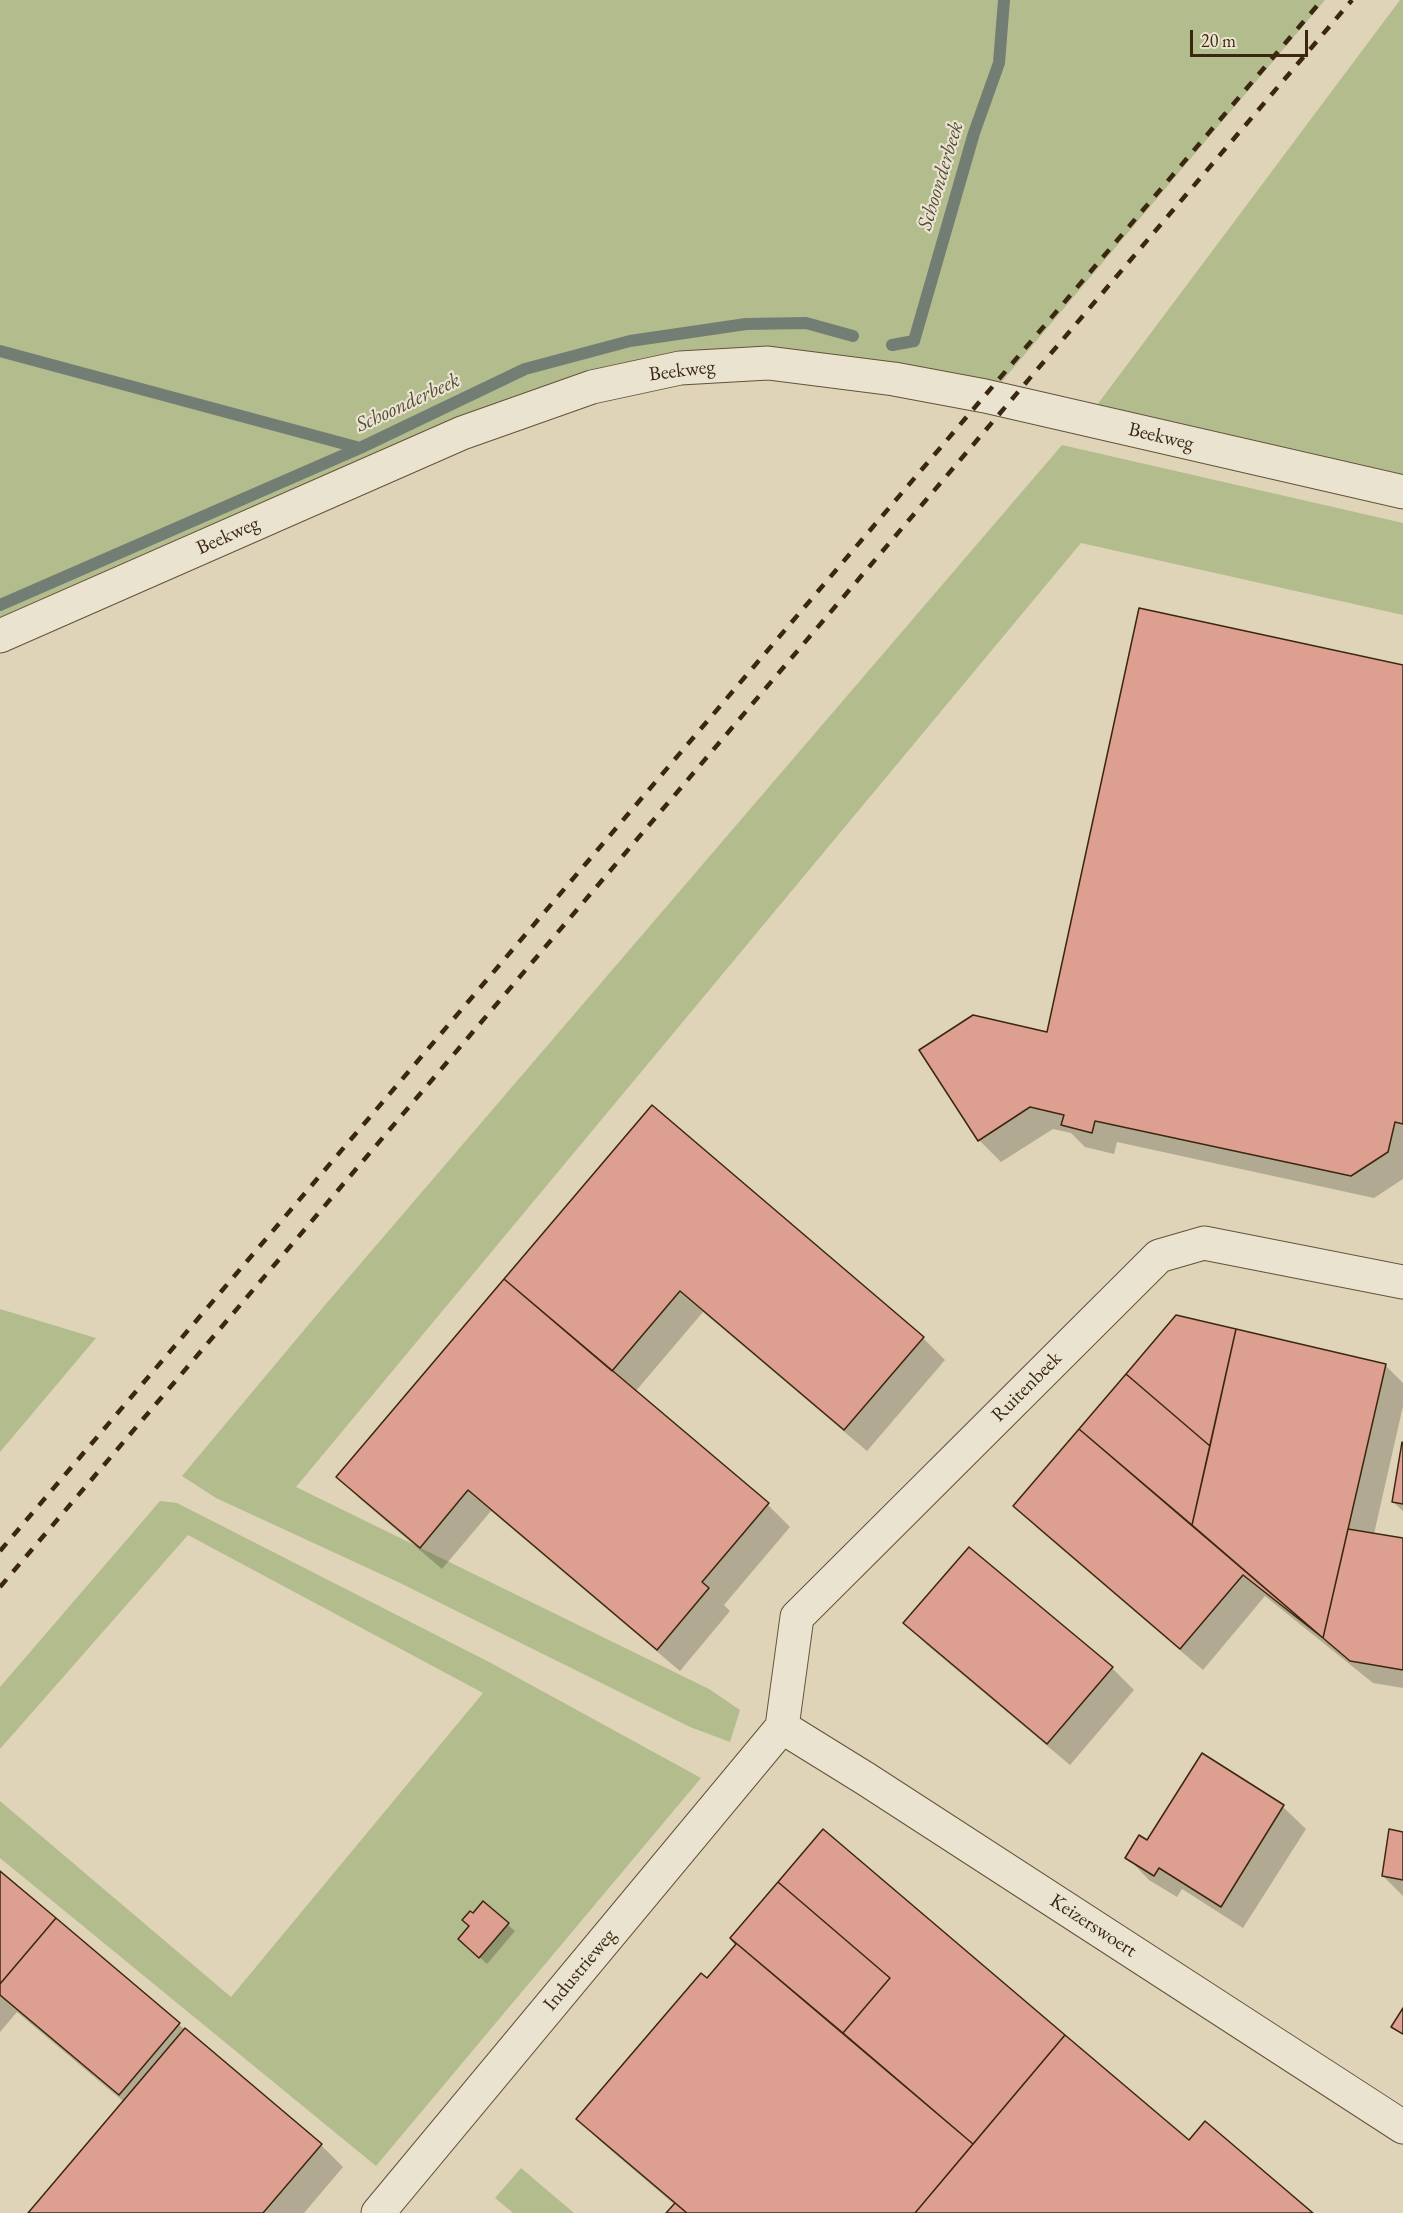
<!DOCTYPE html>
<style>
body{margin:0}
#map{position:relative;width:1403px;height:2213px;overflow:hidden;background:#dfd4b7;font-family:"EB Garamond",serif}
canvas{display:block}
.scale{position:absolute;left:1190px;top:30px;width:118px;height:27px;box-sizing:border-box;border:3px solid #3b270f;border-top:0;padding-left:8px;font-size:18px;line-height:21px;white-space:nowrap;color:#3b270f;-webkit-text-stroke:4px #eae3d0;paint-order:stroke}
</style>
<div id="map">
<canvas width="1403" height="2213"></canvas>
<div class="scale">20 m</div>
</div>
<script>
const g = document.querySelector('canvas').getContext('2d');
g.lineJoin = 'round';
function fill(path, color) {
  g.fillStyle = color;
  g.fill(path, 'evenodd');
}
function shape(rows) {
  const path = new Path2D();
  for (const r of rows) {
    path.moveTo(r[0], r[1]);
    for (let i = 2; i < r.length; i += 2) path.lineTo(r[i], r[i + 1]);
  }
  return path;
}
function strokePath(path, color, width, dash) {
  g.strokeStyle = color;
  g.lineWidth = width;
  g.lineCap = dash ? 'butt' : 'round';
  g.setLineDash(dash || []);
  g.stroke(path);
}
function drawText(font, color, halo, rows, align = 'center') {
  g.font = font + ' "EB Garamond",serif';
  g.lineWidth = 4.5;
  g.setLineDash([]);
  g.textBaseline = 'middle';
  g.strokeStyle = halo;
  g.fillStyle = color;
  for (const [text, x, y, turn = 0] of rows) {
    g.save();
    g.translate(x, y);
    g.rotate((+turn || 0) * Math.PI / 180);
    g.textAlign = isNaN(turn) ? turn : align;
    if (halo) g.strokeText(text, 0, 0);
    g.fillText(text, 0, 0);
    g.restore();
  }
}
const green = shape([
 [0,0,1325,0,993,392,667,357,0,631],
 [1400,0,1403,0,1403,478,1094,409],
 [1062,445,1403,523,1403,615,1081,543,296,1487,709,1689,740,1710,730,1742,690,1727,398,1582,216,1498,182,1476,325,1305],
 [0,1309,96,1338,0,1452],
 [160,1501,177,1503,491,1663,701,1778,376,2166,0,1858,0,1801,231,1997,483,1693,188,1535,0,1749,0,1687],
 [521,2168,574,2213,513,2213,495,2198]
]);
const shadow = shape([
 [1403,667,1403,1179,1374,1198,1117,1142,1114,1154,1085,1147,1071,1133,1053,1129,1001,1162,979,1140,1048,1034],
 [652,1107,923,1338,945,1360,867,1451,703,1312,635,1392,768,1505,790,1527,724,1605,730,1611,680,1671,491,1511,442,1569,360,1499,338,1477],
 [1177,1317,1385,1365,1403,1383,1403,1406,1374,1534,1403,1539,1403,1688,1373,1683,1265,1596,1203,1670,1037,1528,1015,1506],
 [1403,1449,1403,1511,1393,1502],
 [905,1623,1112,1668,1134,1690,1070,1765,927,1645],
 [1202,1755,1283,1807,1306,1829,1243,1928,1182,1889,1177,1897,1149,1880,1127,1857,1148,1843],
 [823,1831,1189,2143,1311,2213,668,2213,675,2205,600,2141,578,2119,707,1980,737,1944],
 [1403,1833,1403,1896,1383,1876],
 [0,1873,321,2145,343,2167,304,2213,30,2213,124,2102,17,2012,0,2032],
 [507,1924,515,1931,487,1964,467,1946,471,1927]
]);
const stream = shape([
 [892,345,914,341,974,133,999,63,1004,0],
 [0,351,360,448],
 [0,605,360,448,525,369,630,341,746,324,806,323,853,336]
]);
const building = shape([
 [1139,608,1403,665,1403,1124,1395,1122,1388,1152,1351,1176,1095,1121,1092,1133,1061,1125,1064,1115,1030,1107,978,1141,919,1050,973,1015,1047,1032,1139,608],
 [652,1105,924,1337,844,1430,680,1291,612,1371,504,1279,652,1105],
 [504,1279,769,1503,702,1582,709,1588,657,1650,468,1490,420,1548,336,1477,504,1279],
 [1176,1315,1236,1329,1210,1446,1126,1374,1176,1315],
 [1236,1329,1386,1364,1323,1638,1192,1525,1236,1329],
 [1126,1374,1210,1446,1192,1525,1079,1429,1126,1374],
 [1079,1429,1323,1638,1243,1575,1180,1649,1013,1506,1079,1429],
 [1402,1442,1403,1443,1403,1504,1392,1502,1402,1442],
 [1348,1529,1403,1538,1403,1670,1350,1661,1323,1638,1348,1529],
 [969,1547,1113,1667,1047,1744,903,1623,969,1547],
 [1202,1753,1284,1805,1221,1907,1159,1868,1154,1876,1125,1858,1139,1835,1147,1840,1202,1753],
 [823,1829,1065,2035,973,2144,843,2033,890,1978,778,1882,823,1829],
 [1389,1829,1403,1832,1403,1880,1382,1876,1389,1829],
 [0,1871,56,1918,0,1984,0,1871],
 [778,1882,890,1978,843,2033,730,1938,778,1882],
 [483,1901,509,1923,479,1958,458,1939,469,1926,462,1920,470,1911,473,1913,483,1901],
 [56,1918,180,2023,119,2095,0,1995,0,1984,56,1918],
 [730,1938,973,2144,915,2213,687,2213,576,2119,701,1973,707,1978,736,1944,730,1938],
 [1403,2008,1403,2034,1391,2027,1403,2008],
 [185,2028,322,2144,263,2213,28,2213,185,2028],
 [1065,2035,1189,2140,1205,2121,1313,2213,915,2213,1065,2035],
 [675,2203,687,2213,666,2213,675,2203]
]);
const minor = shape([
 [0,636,462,433,592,387,680,368,768,363,894,379,985,396,1403,492],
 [782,1727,797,1617,1159,1256,1204,1243,1403,1282],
 [782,1727,866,1779,1403,2127],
 [378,2213,782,1727]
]);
const rail = shape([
 [0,1551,1322,0],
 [0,1587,1352,0]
]);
const streetNames = [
 ["Beekweg",682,371,-7],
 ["Beekweg",1161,437,13],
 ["Beekweg",228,536,-24],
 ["Ruitenbeek",1027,1387,-45],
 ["Keizerswoert",1093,1926,33],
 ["Industrieweg",580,1970,-50]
];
const waterNames = [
 ["Schoonderbeek",941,176,-73],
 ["Schoonderbeek",408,403,-25]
];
fill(green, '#b3bc8d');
fill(shadow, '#0003');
strokePath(stream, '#727d74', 12);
fill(building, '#dd9f90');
strokePath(building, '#3b270f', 1.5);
strokePath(minor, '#645239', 35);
strokePath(minor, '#eae3d0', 33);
strokePath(rail, '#3b270f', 4.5, [10, 10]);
drawText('20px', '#3b270f', '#eae3d0', streetNames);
drawText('italic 21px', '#524b39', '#eae3d0', waterNames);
</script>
